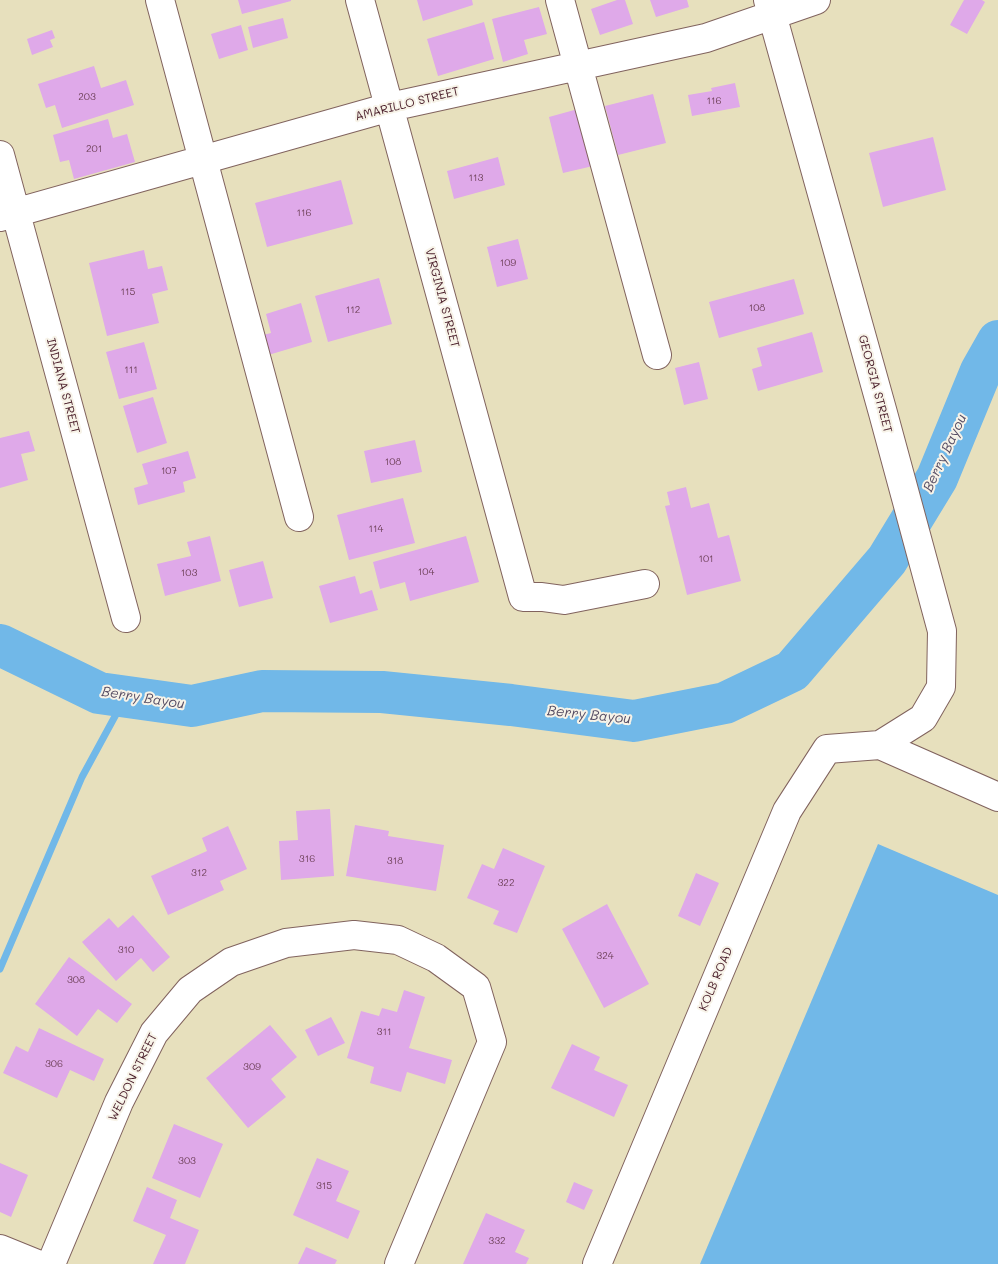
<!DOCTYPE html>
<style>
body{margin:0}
canvas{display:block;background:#e7e0bd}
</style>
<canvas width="998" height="1264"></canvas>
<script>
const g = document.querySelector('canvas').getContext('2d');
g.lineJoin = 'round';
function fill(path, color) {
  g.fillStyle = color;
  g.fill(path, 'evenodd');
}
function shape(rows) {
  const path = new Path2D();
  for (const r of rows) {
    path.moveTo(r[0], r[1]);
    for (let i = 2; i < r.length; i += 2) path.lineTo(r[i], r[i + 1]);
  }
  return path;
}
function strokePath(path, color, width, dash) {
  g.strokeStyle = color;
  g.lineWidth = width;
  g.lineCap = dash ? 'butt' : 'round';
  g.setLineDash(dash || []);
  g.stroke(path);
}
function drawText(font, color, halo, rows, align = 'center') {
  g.font = font + ' Mali,sans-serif';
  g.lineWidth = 4;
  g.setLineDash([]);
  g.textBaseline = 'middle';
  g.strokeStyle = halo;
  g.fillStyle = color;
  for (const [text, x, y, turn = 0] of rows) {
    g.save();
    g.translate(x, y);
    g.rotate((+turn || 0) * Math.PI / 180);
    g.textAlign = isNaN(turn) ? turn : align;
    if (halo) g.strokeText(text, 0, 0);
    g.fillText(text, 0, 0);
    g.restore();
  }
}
const water = shape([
 [878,844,998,895,998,1264,700,1264]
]);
const stream = shape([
 [0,969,82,777,126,696]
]);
const river = shape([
 [0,645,99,693,192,706,262,691,382,692,511,705,634,721,725,703,792,671,887,560,937,478,981,371,998,341]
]);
const building = shape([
 [238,0,291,0,291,1,242,14],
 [417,0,472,0,473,5,423,21],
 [617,0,625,0,633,24,600,35,591,9],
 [650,0,687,0,689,7,656,17],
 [964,0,982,0,985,2,967,34,950,25],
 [539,7,547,34,524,40,528,54,503,62,492,19],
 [283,18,288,38,253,48,248,27],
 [484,22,494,59,438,76,427,39],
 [241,25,248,50,219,59,211,34],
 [52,30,55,38,50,40,53,47,32,55,27,39],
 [94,66,101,88,126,80,134,105,62,128,55,105,46,108,38,84],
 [735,83,740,107,692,116,688,95,712,91,711,88],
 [653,94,666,143,618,155,605,106],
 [578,109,593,166,563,173,549,117],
 [108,119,113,138,127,134,135,162,74,179,69,160,60,162,53,135],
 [933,137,946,190,883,207,869,153],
 [498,157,505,185,454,199,447,171],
 [341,180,353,224,267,247,255,203],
 [518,239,528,279,497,287,487,247],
 [144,250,148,269,162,266,168,290,152,294,159,323,107,336,89,263],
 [379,278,392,324,328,342,315,296],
 [794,279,804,314,719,338,709,302],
 [301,303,312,342,265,356,259,336,271,333,266,314],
 [812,332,823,372,758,391,752,369,762,366,757,348],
 [144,342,157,389,119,399,106,352],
 [699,362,708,399,684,405,675,368],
 [153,397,167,443,137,453,123,406],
 [29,431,35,451,21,454,28,480,0,488,0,438],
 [415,440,422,472,371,483,364,451],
 [188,451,196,478,183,482,185,492,138,505,134,488,148,484,142,464],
 [686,487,691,508,709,503,718,538,729,535,741,581,687,595,665,506,670,505,667,492],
 [403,498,415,543,349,560,337,515],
 [210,536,221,581,165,596,157,564,191,556,187,542],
 [466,536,479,582,410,601,405,582,380,589,373,562],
 [263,561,273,598,239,607,229,570],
 [355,576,360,594,372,590,378,610,330,623,319,586],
 [330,809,334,876,281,880,279,841,298,840,296,811],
 [355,825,389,831,388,836,444,845,436,891,346,876],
 [228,826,247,869,220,881,224,890,168,915,151,876,207,851,202,838],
 [503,848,545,866,517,933,493,924,499,911,467,898,482,864,494,869],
 [696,873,719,883,700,926,678,916],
 [607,904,649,984,604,1008,562,929],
 [133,915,170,957,153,972,141,958,116,981,82,942,109,918,118,928],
 [69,957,132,1004,117,1023,98,1009,77,1036,35,1004],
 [404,990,425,997,409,1048,452,1060,445,1084,407,1072,401,1092,370,1083,374,1067,347,1058,361,1011,379,1016,382,1008,397,1012],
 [331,1017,345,1043,318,1056,305,1030],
 [270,1025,297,1057,271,1079,286,1097,248,1128,206,1078],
 [39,1028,104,1059,94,1081,70,1070,57,1098,3,1073,16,1046,28,1052],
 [572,1044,600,1057,594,1070,628,1085,614,1117,551,1088],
 [174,1124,223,1144,200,1198,152,1178],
 [317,1158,349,1171,336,1201,360,1211,348,1239,293,1215],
 [0,1163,28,1175,11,1217,0,1212],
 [574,1182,593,1190,584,1210,566,1202],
 [147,1187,177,1200,170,1218,199,1230,185,1264,153,1264,166,1235,133,1221],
 [486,1213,525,1230,515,1252,529,1258,526,1264,463,1264],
 [306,1247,337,1260,335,1264,298,1264]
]);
const minor = shape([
 [160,0,299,517],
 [360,0,523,597,542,597,564,600,645,584],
 [560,0,657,355],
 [768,0,883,413,942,631,941,687,923,718,880,745],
 [0,155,126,618],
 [0,217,390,107,706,38,816,0],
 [0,1249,37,1264],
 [51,1264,119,1102,154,1033,190,990,231,962,286,943,354,935,398,940,436,958,476,987,492,1042,399,1264],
 [597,1264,787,811,827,749,880,745,998,797]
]);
const numberNames = [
 ["203",87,97],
 ["116",714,101],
 ["201",94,149],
 ["113",476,178],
 ["116",304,213],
 ["109",508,263],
 ["115",128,292],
 ["108",757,308],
 ["112",353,310],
 ["111",131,370],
 ["108",393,462],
 ["107",169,471],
 ["114",376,529],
 ["101",706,559],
 ["104",426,572],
 ["103",189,573],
 ["316",307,859],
 ["318",395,861],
 ["312",199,873],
 ["322",506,883],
 ["310",126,950],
 ["324",605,956],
 ["308",76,980],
 ["311",384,1032],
 ["306",54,1064],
 ["309",252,1067],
 ["303",187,1161],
 ["315",324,1186],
 ["332",497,1241]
];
const streetNames = [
 ["AMARILLO STREET",407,104,-14],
 ["VIRGINIA STREET",442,298,75],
 ["GEORGIA STREET",875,384,75],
 ["INDIANA STREET",63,386,75],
 ["KOLB ROAD",716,979,-67],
 ["WELDON STREET",133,1077,-64]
];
const waterNames = [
 ["Berry Bayou",945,453,-65],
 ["Berry Bayou",143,698,9],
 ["Berry Bayou",589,715,6]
];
fill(water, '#71b8e8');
strokePath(stream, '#71b8e8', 7);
strokePath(river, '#71b8e8', 42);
fill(building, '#dfa9e9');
strokePath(minor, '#81635e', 30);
strokePath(minor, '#fff', 28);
drawText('10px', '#6f425a', null, numberNames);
drawText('12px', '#4a1f2b', '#f7f3e8', streetNames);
drawText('italic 14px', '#564d64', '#f7f3e8', waterNames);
</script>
